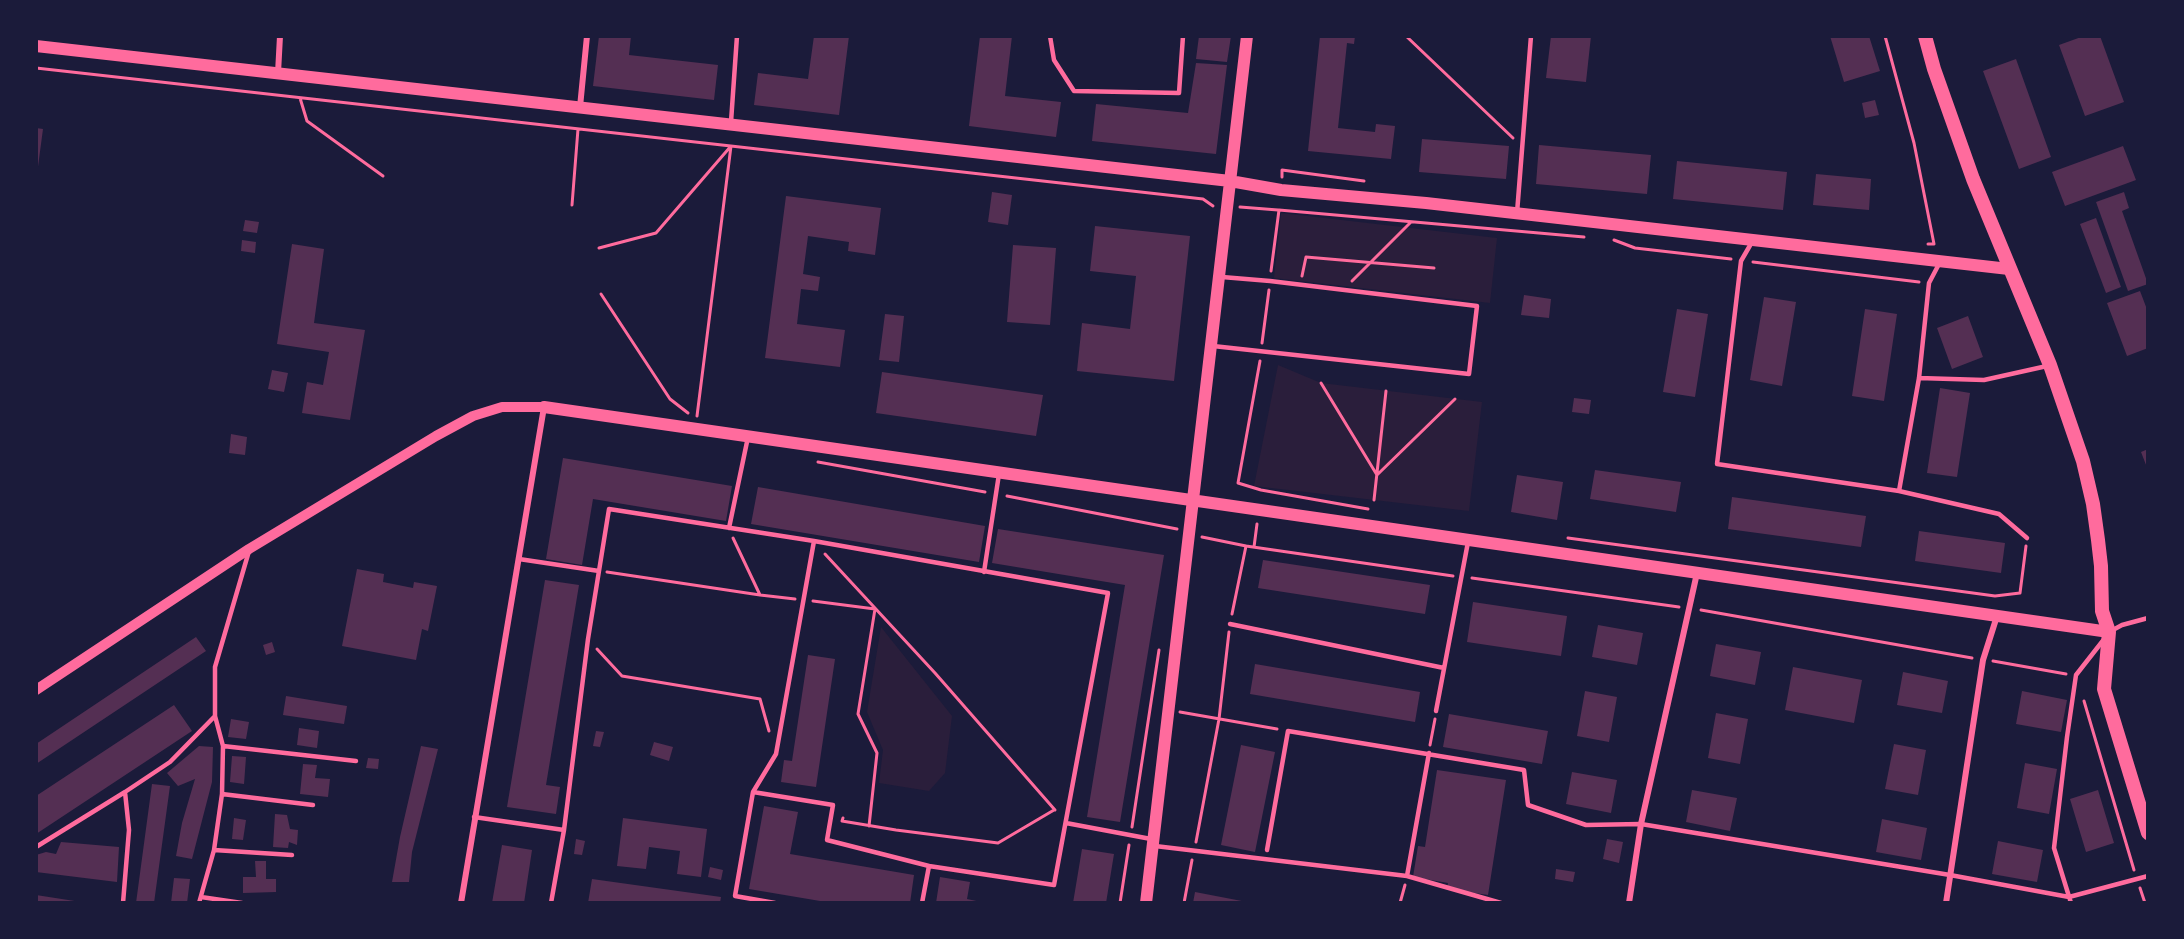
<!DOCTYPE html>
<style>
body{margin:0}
#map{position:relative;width:2184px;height:939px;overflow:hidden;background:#1b1b3a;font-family:"Roboto Condensed",sans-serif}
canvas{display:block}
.frame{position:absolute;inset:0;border:38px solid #1b1b3a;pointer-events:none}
</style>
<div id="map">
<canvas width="2184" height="939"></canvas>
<div class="frame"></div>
</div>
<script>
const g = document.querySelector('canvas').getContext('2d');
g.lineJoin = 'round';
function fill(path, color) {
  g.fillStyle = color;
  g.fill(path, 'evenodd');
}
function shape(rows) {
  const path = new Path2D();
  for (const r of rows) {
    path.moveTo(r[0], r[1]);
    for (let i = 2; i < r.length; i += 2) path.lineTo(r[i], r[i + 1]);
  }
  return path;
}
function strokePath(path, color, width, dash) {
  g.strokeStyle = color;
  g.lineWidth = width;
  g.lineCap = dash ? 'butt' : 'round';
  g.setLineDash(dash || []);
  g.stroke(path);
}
const green = shape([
 [1281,213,1497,238,1490,303,1274,278],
 [1278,365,1321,383,1482,402,1469,511,1254,486],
 [881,627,952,716,945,773,929,791,879,783,883,750,867,712]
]);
const building = shape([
 [599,36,631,36,629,55,718,65,714,100,593,86],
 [814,36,849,36,839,115,754,105,758,73,808,79],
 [980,36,1012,36,1005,96,1061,102,1056,137,969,126],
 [1199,36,1231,36,1227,62,1196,59],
 [1320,36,1355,36,1354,44,1347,43,1338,128,1375,132,1376,124,1395,126,1391,159,1308,151],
 [1551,36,1591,36,1586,82,1546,78],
 [1830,36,1869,36,1880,71,1844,82],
 [2084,36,2100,36,2124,102,2085,116,2059,45],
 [2016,59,2051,157,2019,169,1983,71],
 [1196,63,1227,65,1216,154,1092,141,1096,104,1188,113],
 [1875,100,1879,115,1865,118,1862,103],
 [36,128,43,129,37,174,36,174],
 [1422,139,1509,146,1506,179,1419,172],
 [1539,145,1651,155,1647,194,1536,184],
 [2123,146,2136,180,2065,206,2052,172],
 [1677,161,1787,172,1783,210,1673,199],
 [1816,174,1871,179,1869,210,1813,205],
 [992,192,1012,195,1008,225,988,222],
 [2124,192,2129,208,2122,211,2148,284,2128,291,2096,202],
 [786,196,881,208,875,255,848,251,849,242,808,236,803,274,820,277,818,291,801,289,797,324,845,330,840,367,765,358],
 [2096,218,2121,287,2106,293,2080,224],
 [245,220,259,222,257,233,243,231],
 [1095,226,1190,236,1174,381,1077,371,1082,323,1130,329,1136,276,1090,271],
 [242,240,256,242,255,253,241,251],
 [292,244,324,249,314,323,365,330,350,420,302,413,307,382,323,385,329,352,277,344],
 [1013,245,1056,248,1050,325,1007,322],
 [2140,291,2148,312,2148,348,2127,356,2107,303],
 [1524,295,1551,299,1549,318,1521,315],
 [1764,297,1796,302,1782,386,1750,380],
 [1677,309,1708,314,1695,397,1663,392],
 [1865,309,1897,314,1884,401,1852,396],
 [885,314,904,316,899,362,879,360],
 [1968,316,1983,357,1952,369,1937,328],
 [272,370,288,373,284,392,268,389],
 [882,372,1043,395,1036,436,876,413],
 [1940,388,1970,393,1957,477,1927,473],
 [1574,398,1591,400,1589,414,1572,412],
 [231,434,247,437,245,455,229,453],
 [2148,449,2148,470,2141,452],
 [563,458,732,486,726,521,593,499,582,565,546,559],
 [1595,470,1681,482,1676,512,1590,499],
 [1517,475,1563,482,1557,520,1511,512],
 [758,487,985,526,979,562,751,524],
 [1732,497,1866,516,1861,547,1728,529],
 [998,529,1164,555,1120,822,1087,817,1125,585,992,563],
 [1919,531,2005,543,2001,573,1915,561],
 [1263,560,1430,585,1425,614,1258,588],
 [357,569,384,574,383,582,413,588,414,582,437,586,428,631,422,629,416,660,342,646],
 [545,580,579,585,546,785,560,787,556,814,507,807],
 [1473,602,1567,616,1561,656,1467,642],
 [1598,625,1643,633,1637,665,1592,657],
 [196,637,206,651,36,764,36,744],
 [272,642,275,652,266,655,263,645],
 [1716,644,1761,652,1755,685,1710,676],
 [808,655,835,659,816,787,781,782,784,760,792,761],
 [1255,664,1420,692,1415,722,1250,694],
 [1793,667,1862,680,1854,723,1785,710],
 [1903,672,1948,681,1942,713,1897,705],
 [1585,691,1617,697,1609,742,1577,736],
 [2022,691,2067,700,2061,732,2016,724],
 [286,696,347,706,344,724,283,715],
 [174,705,192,731,36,834,36,796],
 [1716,713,1748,719,1740,764,1708,758],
 [1449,714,1548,731,1542,764,1443,747],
 [231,719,249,722,246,739,228,737],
 [299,728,319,731,317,748,297,745],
 [596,731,604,732,600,747,593,746],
 [654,742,673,747,669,761,650,755],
 [1894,744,1926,750,1918,795,1885,789],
 [1241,745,1275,752,1255,852,1221,845],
 [199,746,213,747,212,782,192,859,176,856,182,823,195,779,178,786,167,773],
 [421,746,438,749,412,852,409,882,392,882,400,837],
 [232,756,246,757,244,784,230,782],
 [368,758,379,759,378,769,366,768],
 [2025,763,2057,769,2049,814,2017,808],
 [303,764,317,765,315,778,330,779,328,797,300,794],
 [1437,770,1506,780,1488,895,1447,889,1448,883,1413,877,1418,846,1425,847],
 [1572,772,1617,780,1611,813,1566,804],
 [152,784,170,786,154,903,136,903],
 [1692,790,1737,798,1730,831,1686,822],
 [2098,790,2114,843,2086,852,2070,799],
 [764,806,798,812,790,854,914,875,910,903,832,903,749,889],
 [275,814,287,815,290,829,298,830,297,845,289,842,288,848,273,847],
 [234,818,246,820,243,840,232,839],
 [623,818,707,829,701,877,677,874,680,851,649,847,646,869,617,866],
 [1882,819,1927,828,1921,860,1876,852],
 [576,839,585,841,582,855,574,854],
 [1607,839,1623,842,1619,863,1603,859],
 [1998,841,2043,850,2037,882,1992,874],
 [61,842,119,847,117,882,36,872,36,855,46,852,56,854],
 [502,845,532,850,524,903,492,903],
 [1082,849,1114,854,1106,903,1073,903],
 [255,861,266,861,266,879,276,879,276,892,243,893,243,877,256,877],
 [710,867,723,870,721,880,708,877],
 [1556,869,1575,872,1573,882,1555,879],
 [940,877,970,882,967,899,986,903,936,903],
 [174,878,190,879,187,903,171,903],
 [592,879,721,897,720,903,588,903],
 [1195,892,1247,902,1247,903,1193,903],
 [36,895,81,902,81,903,36,903]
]);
const path = shape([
 [1406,36,1513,138],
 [1885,36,1914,143,1934,244,1928,244],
 [36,68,1203,199,1213,206],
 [300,98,307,121,383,176],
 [1282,177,1282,170,1364,181],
 [572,205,578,129],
 [1240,207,1278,210],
 [1614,240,1635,248,1731,259],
 [599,248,656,233,731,146,697,416],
 [1753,262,1919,282],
 [1271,271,1279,210,1584,237],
 [1302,276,1306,257,1434,268],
 [1352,281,1411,222],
 [601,294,670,399,688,413],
 [1262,343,1269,290],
 [1260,361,1238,483,1261,490,1368,509],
 [1321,383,1377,475,1455,399],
 [818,462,985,492],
 [1007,496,1177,529],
 [1374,500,1386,391],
 [1202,537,1246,546],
 [733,538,760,595,795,599],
 [1568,538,1995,596,2020,593,2026,546],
 [1254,547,1257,524],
 [825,554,935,673,1055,810],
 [607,572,760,595],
 [1472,578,1679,607],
 [813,601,875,609,858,714,877,753,869,826],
 [1701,610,1972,658],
 [1232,614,1246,546,1453,576],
 [597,649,622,676,760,699,769,731],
 [1993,661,2066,674],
 [2084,701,2134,870],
 [1180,712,1277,729],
 [1430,745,1435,719],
 [843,818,842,821,896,830,998,843,1054,810],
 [1132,827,1159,650],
 [1196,842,1219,719,1229,632],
 [2140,888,2145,903],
 [1120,903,1129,845],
 [1184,903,1192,860],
 [1400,903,1405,885]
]);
const service = shape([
 [1050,36,1054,60,1074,91,1179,93,1183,36],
 [731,122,737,36],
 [1517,213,1531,36],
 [1752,242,1741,261,1717,464,1899,491,1919,378,1929,283,1939,264],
 [1213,346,1469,374,1477,306,1270,281,1222,277],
 [1919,378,1984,380,2047,366],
 [1899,491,1999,514,2027,538],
 [729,528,748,437],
 [814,541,1108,593,1054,885,929,866],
 [519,559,599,571],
 [984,572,999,474],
 [1230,624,1444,668],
 [2111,631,2122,625,2148,618],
 [1436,711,1468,542],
 [223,746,356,761],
 [753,792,735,896,775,903],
 [222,794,313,805],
 [474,817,564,830],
 [1066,823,1151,839],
 [1155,846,1407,876,1501,903],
 [36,847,125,792],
 [214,850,292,855],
 [1267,850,1288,731,1524,770,1528,805,1586,825,1641,824,1950,875,2069,897,2148,876],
 [1407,876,1429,753],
 [201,897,242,903],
 [123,903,129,830,125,792,170,762,215,716],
 [199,903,214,850,222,794,223,746,215,716,215,667,249,551],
 [551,903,564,830,588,639,609,509,814,541,776,754,753,792,833,805,827,840,929,866,922,903],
 [2071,903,2054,848,2067,737,2076,675,2105,638]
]);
const minor = shape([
 [278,73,280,36],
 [580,107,587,36],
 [461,903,544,407],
 [1629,903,1641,824,1697,573],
 [1946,903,1983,660,1997,616]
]);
const tertiary = shape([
 [36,690,249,549,436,436,473,416,502,407,544,407]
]);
const secondary = shape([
 [36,46,1230,181,1281,190,1426,203,2009,269],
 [544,407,2109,632],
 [1146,903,1247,36]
]);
const primary = shape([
 [1925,36,1934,69,1973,179,2050,365,2083,461,2093,504,2098,540,2101,566,2102,611,2109,632,2104,689,2148,833]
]);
fill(green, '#2a1e3b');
fill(building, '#542f53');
strokePath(path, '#ff6b9d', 3);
strokePath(service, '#ff6b9d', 4.5);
strokePath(minor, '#ff6b9d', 6);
strokePath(tertiary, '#ff6b9d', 10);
strokePath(secondary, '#ff6b9d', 12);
strokePath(primary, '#ff6b9d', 14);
</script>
